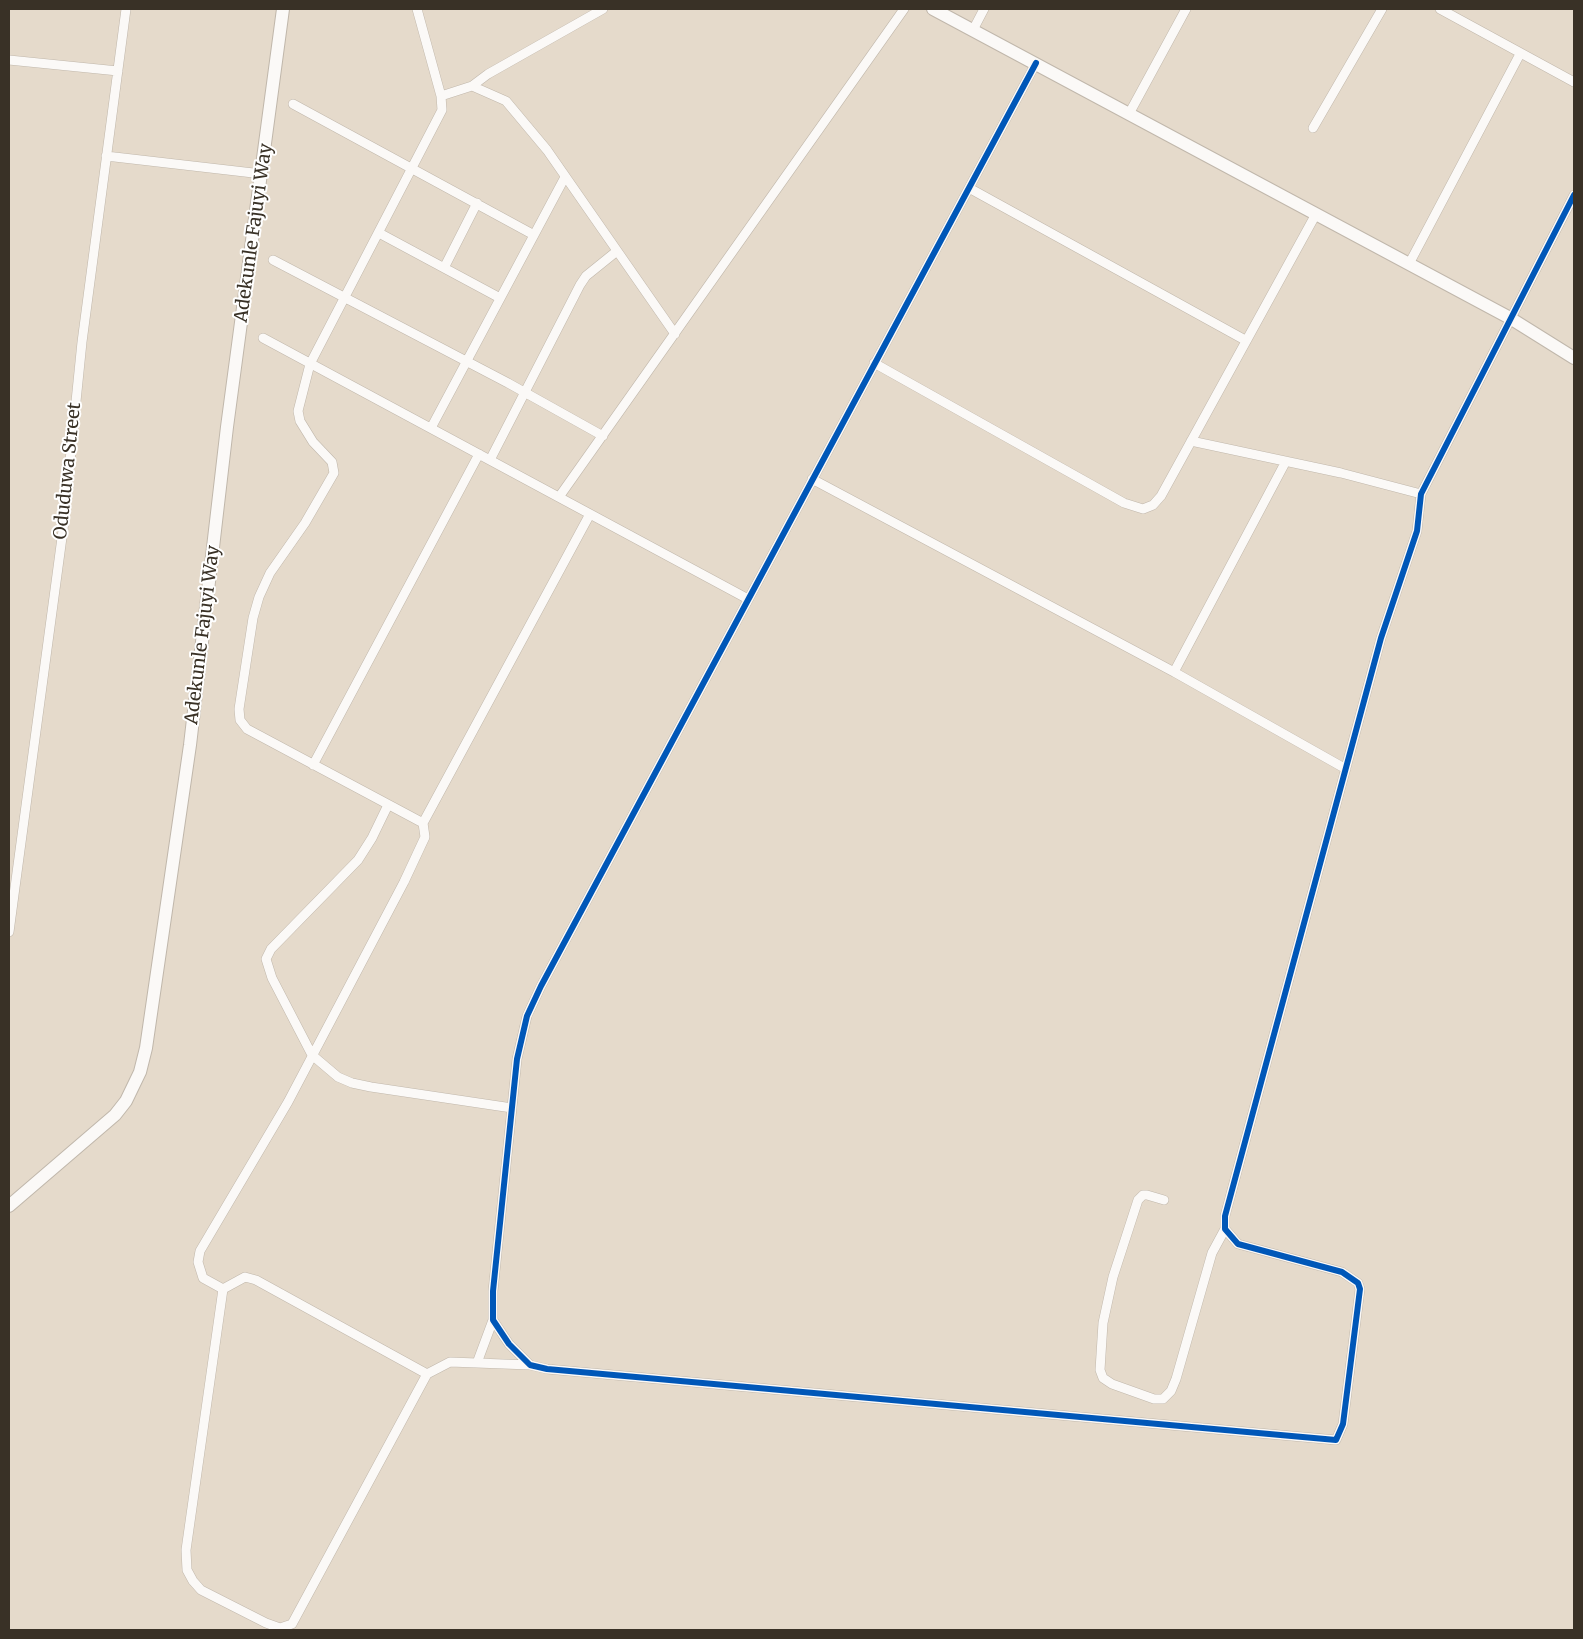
<!DOCTYPE html>
<style>
body{margin:0}
#map{position:relative;width:1583px;height:1639px;overflow:hidden;background:#e5dacb;font-family:Merriweather,serif}
canvas{display:block}
.frame{position:absolute;inset:0;border:10px solid #393126;pointer-events:none}
</style>
<div id="map">
<canvas width="1583" height="1639"></canvas>
<div class="frame"></div>
</div>
<script>
const g = document.querySelector('canvas').getContext('2d');
g.lineJoin = 'round';
function shape(rows) {
  const path = new Path2D();
  for (const r of rows) {
    path.moveTo(r[0], r[1]);
    for (let i = 2; i < r.length; i += 2) path.lineTo(r[i], r[i + 1]);
  }
  return path;
}
function strokePath(path, color, width, dash) {
  g.strokeStyle = color;
  g.lineWidth = width;
  g.lineCap = dash ? 'butt' : 'round';
  g.setLineDash(dash || []);
  g.stroke(path);
}
function drawText(font, color, halo, rows, align = 'center') {
  g.font = font + ' Merriweather,serif';
  g.lineWidth = 4;
  g.setLineDash([]);
  g.textBaseline = 'middle';
  g.strokeStyle = halo;
  g.fillStyle = color;
  for (const [text, x, y, turn = 0] of rows) {
    g.save();
    g.translate(x, y);
    g.rotate((+turn || 0) * Math.PI / 180);
    g.textAlign = isNaN(turn) ? turn : align;
    if (halo) g.strokeText(text, 0, 0);
    g.fillText(text, 0, 0);
    g.restore();
  }
}
const street = shape([
 [417,9,441,96,442,110,310,364,298,411,300,421,313,442,332,462,334,473,305,523,270,573,259,597,253,618,239,709,240,720,247,729,423,823],
 [1440,9,1574,82],
 [973,30,984,9],
 [9,60,118,71],
 [1036,63,541,986,527,1016,517,1059,493,1291,493,1320,509,1344,530,1365,547,1369,1336,1440,1343,1424,1360,1289,1358,1283,1342,1272,1238,1244,1225,1229,1225,1216,1381,638,1417,531,1421,494,1574,195],
 [472,86,488,74,603,9],
 [441,96,472,86,506,101,547,150,675,334],
 [293,104,534,235],
 [1130,112,1186,9],
 [1313,128,1382,9],
 [106,156,262,174],
 [969,188,1245,340],
 [379,233,500,298],
 [273,260,508,383,603,436],
 [1409,264,1520,54],
 [444,268,477,203],
 [263,338,748,599],
 [874,363,1124,503,1143,509,1153,505,1161,496,1316,214],
 [431,428,565,177],
 [1191,441,1341,473,1421,494],
 [490,460,580,285,586,276,617,251],
 [812,479,1174,672,1346,769],
 [559,497,904,9],
 [1174,672,1285,463],
 [313,765,479,454],
 [388,805,372,838,358,860,271,949,266,959,272,978,312,1055,338,1077,352,1083,371,1087,512,1108],
 [9,932,63,530,82,342,126,9],
 [1164,1200,1147,1195,1143,1195,1138,1200,1113,1277,1103,1323,1100,1370,1103,1378,1112,1384,1154,1399,1163,1399,1171,1391,1176,1379,1212,1253,1225,1229],
 [223,1289,203,1278,198,1262,200,1251,288,1102,404,882,425,837,423,823,590,514],
 [477,1363,493,1320],
 [427,1374,256,1280,245,1277,223,1289,186,1550,187,1570,193,1581,201,1590,266,1623,280,1628,292,1624,427,1374,450,1362,530,1365]
]);
const secondary = shape([
 [933,9,1510,318,1574,358],
 [9,1206,115,1115,126,1101,140,1072,146,1048,190,745,227,427,283,9]
]);
const cycleway = shape([
 [1036,63,541,986,527,1016,517,1059,493,1291,493,1320,509,1344,530,1365,547,1369,1336,1440,1343,1424,1360,1289,1358,1283,1342,1272,1238,1244,1225,1229,1225,1216,1381,638,1417,531,1421,494,1574,195]
]);
const streetNames = [
 ["Adekunle Fajuyi Way",254,233,-82],
 ["Oduduwa Street",68,471,-84],
 ["Adekunle Fajuyi Way",203,635,-83]
];
strokePath(street, '#c0b7ab', 10);
strokePath(secondary, '#c0b7ab', 14);
strokePath(street, '#fbf9f7', 9);
strokePath(secondary, '#fbf9f7', 12);
strokePath(cycleway, '#0057b8', 6);
drawText('18px', '#393126', '#fff', streetNames);
</script>
